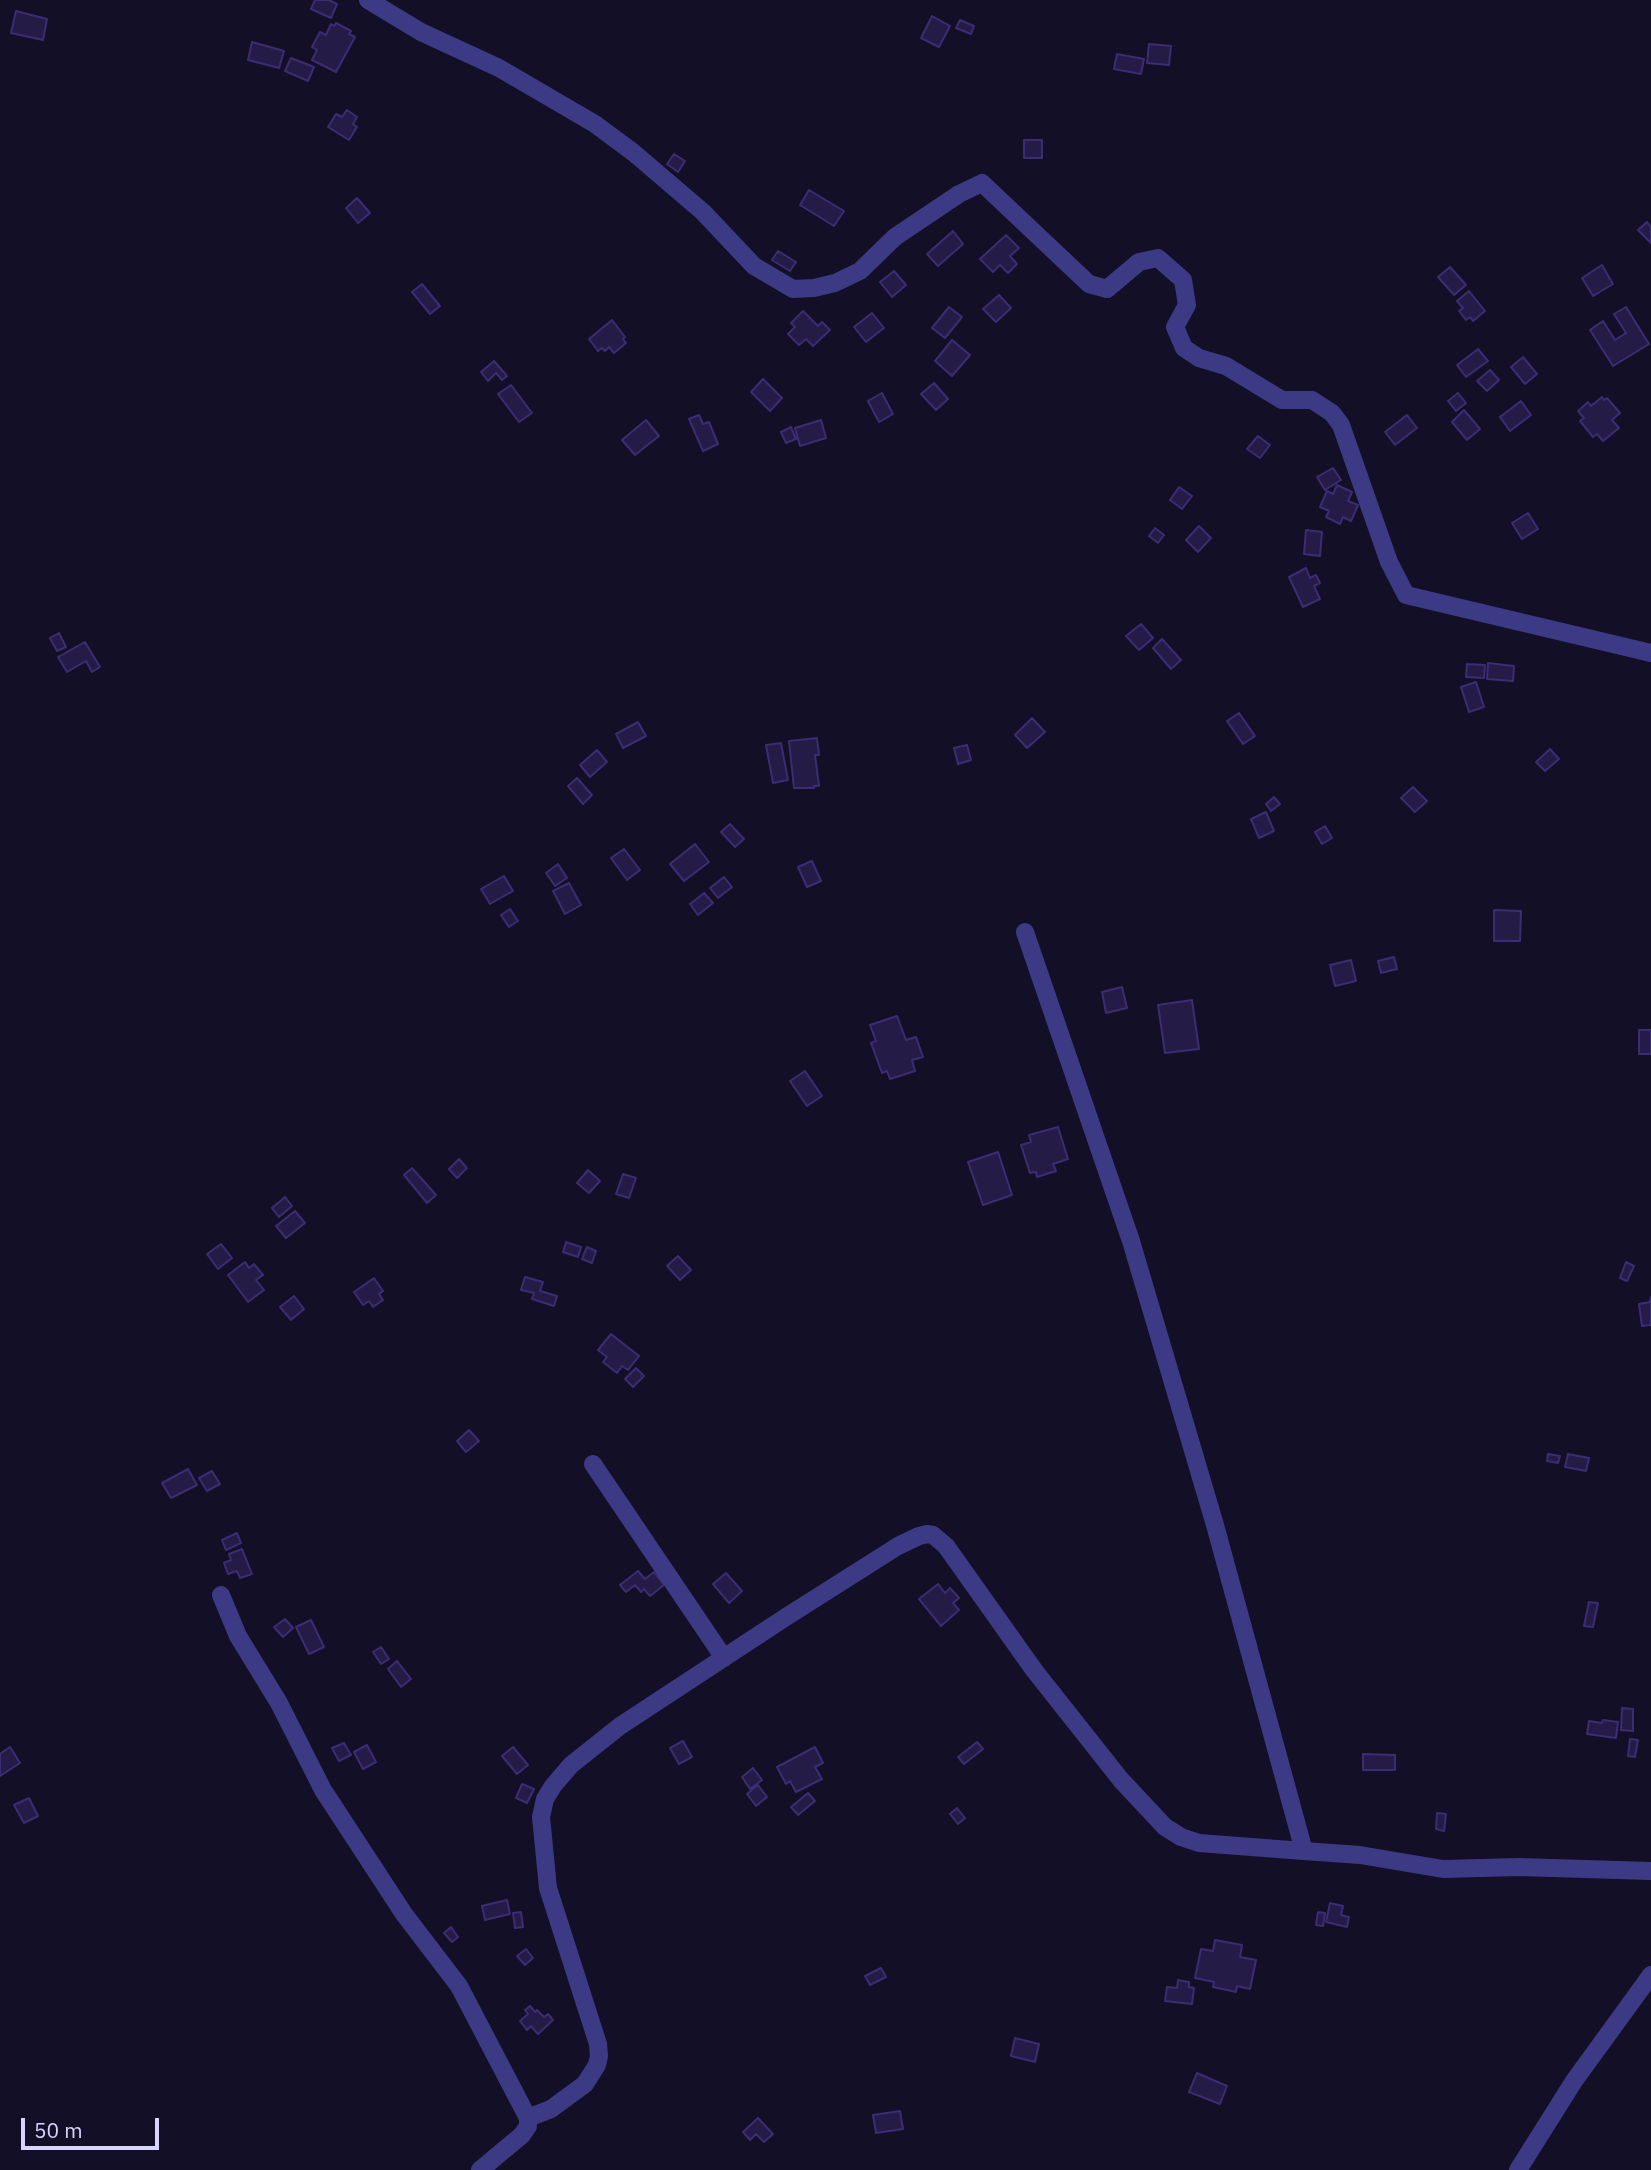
<!DOCTYPE html>
<style>
body{margin:0}
#map{position:relative;width:1651px;height:2170px;overflow:hidden;background:#130f26;font-family:"IBM Plex Sans",sans-serif}
canvas{display:block}
.scale{position:absolute;left:21px;top:2118px;width:138px;height:32px;box-sizing:border-box;border:4px solid #d9d4ff;border-top:0;padding-left:9px;font-size:21px;line-height:24px;white-space:nowrap;color:#d9d4ff;-webkit-text-stroke:5px #130f26;paint-order:stroke}
</style>
<div id="map">
<canvas width="1651" height="2170"></canvas>
<div class="scale">50 m</div>
</div>
<script>
const g = document.querySelector('canvas').getContext('2d');
g.lineJoin = 'round';
function fill(path, color) {
  g.fillStyle = color;
  g.fill(path, 'evenodd');
}
function shape(rows) {
  const path = new Path2D();
  for (const r of rows) {
    path.moveTo(r[0], r[1]);
    for (let i = 2; i < r.length; i += 2) path.lineTo(r[i], r[i + 1]);
  }
  return path;
}
function strokePath(path, color, width, dash) {
  g.strokeStyle = color;
  g.lineWidth = width;
  g.lineCap = dash ? 'butt' : 'round';
  g.setLineDash(dash || []);
  g.stroke(path);
}
const building = shape([
 [315,0,329,0,337,4,331,18,311,9,315,0],
 [16,11,47,19,43,40,11,33,16,11],
 [932,16,950,26,939,47,921,38,932,16],
 [960,20,974,26,971,34,956,28,960,20],
 [336,23,351,31,349,34,355,37,336,72,312,60,317,50,312,47,320,32,326,35,331,24,334,26,336,23],
 [252,42,284,51,279,68,248,60,252,42],
 [1149,44,1171,46,1169,65,1147,63,1149,44],
 [1117,54,1144,59,1141,74,1114,69,1117,54],
 [291,58,314,67,308,81,285,71,291,58],
 [347,110,357,117,353,124,357,127,349,140,328,127,336,114,342,117,347,110],
 [1024,140,1042,140,1042,158,1024,158,1024,140],
 [674,154,685,161,678,172,667,164,674,154],
 [809,190,844,211,834,226,800,205,809,190],
 [357,198,370,213,358,223,346,208,357,198],
 [1647,222,1651,227,1651,243,1638,230,1647,222],
 [953,231,963,244,938,266,927,254,953,231],
 [1006,235,1019,248,1010,256,1017,264,1008,273,1000,265,993,272,980,259,1006,235],
 [778,251,796,262,790,271,772,260,778,251],
 [1602,265,1613,284,1593,296,1582,278,1602,265],
 [1450,267,1466,285,1454,295,1438,277,1450,267],
 [894,271,906,285,892,297,880,282,894,271],
 [422,284,440,306,430,314,412,292,422,284],
 [1469,291,1485,311,1473,321,1470,317,1466,320,1459,311,1463,308,1457,301,1469,291],
 [999,295,1011,308,996,322,983,309,999,295],
 [949,307,962,317,945,338,932,328,949,307],
 [1626,307,1649,344,1613,366,1590,330,1603,321,1615,340,1626,333,1614,314,1626,307],
 [803,311,818,326,822,322,830,330,813,346,806,339,799,345,788,334,795,327,791,323,803,311],
 [872,313,884,328,866,342,854,327,872,313],
 [612,320,625,337,623,339,626,343,614,353,609,347,605,351,602,348,598,351,589,339,612,320],
 [952,340,970,355,952,376,935,361,952,340],
 [1478,349,1488,361,1466,377,1457,365,1478,349],
 [1523,357,1537,374,1525,384,1511,367,1523,357],
 [494,361,507,376,502,380,496,373,488,381,481,372,494,361],
 [1490,370,1499,380,1487,391,1477,381,1490,370],
 [763,379,782,398,770,411,751,392,763,379],
 [934,383,948,399,936,410,921,394,934,383],
 [511,385,532,413,519,422,498,394,511,385],
 [882,393,893,414,879,422,868,401,882,393],
 [1458,393,1466,403,1456,411,1448,401,1458,393],
 [1602,397,1604,400,1607,398,1620,413,1612,420,1619,428,1603,441,1597,434,1593,437,1580,421,1584,418,1578,411,1588,402,1591,406,1602,397],
 [1521,401,1531,415,1510,431,1500,417,1521,401],
 [1464,410,1480,429,1467,440,1452,422,1464,410],
 [699,415,703,424,709,422,718,444,703,451,689,419,699,415],
 [1407,415,1417,428,1395,445,1385,432,1407,415],
 [646,420,659,436,635,455,622,440,646,420],
 [821,420,826,438,800,446,795,428,821,420],
 [791,427,796,439,786,443,781,432,791,427],
 [1258,436,1270,445,1260,458,1247,449,1258,436],
 [1333,468,1341,480,1325,490,1317,477,1333,468],
 [1337,485,1352,492,1348,501,1358,505,1351,521,1343,517,1340,524,1326,517,1329,511,1320,507,1327,491,1333,494,1337,485],
 [1179,487,1192,496,1182,509,1170,500,1179,487],
 [1528,513,1538,529,1522,539,1512,523,1528,513],
 [1199,526,1211,538,1198,552,1186,540,1199,526],
 [1155,528,1164,535,1158,543,1149,536,1155,528],
 [1306,530,1322,532,1320,556,1304,554,1306,530],
 [1306,568,1310,578,1316,575,1320,583,1314,586,1320,599,1303,607,1289,577,1306,568],
 [1141,624,1153,638,1139,650,1126,636,1141,624],
 [59,633,66,647,57,651,50,638,59,633],
 [1162,639,1181,660,1171,669,1153,648,1162,639],
 [85,642,100,667,92,672,86,661,67,672,58,657,85,642],
 [1488,663,1514,666,1513,681,1487,679,1488,663],
 [1467,664,1485,665,1484,678,1466,677,1467,664],
 [1476,682,1484,707,1469,712,1461,687,1476,682],
 [1239,713,1255,736,1243,744,1227,721,1239,713],
 [1032,718,1045,732,1027,748,1015,735,1032,718],
 [638,722,646,736,623,748,616,734,638,722],
 [817,738,819,755,815,755,819,786,814,786,814,788,794,788,789,741,817,738],
 [781,743,788,780,773,783,766,745,781,743],
 [967,745,971,760,958,764,954,748,967,745],
 [1550,749,1559,759,1545,771,1536,762,1550,749],
 [597,750,607,762,590,777,580,765,597,750],
 [577,778,592,795,583,804,568,786,577,778],
 [1413,787,1427,801,1415,812,1401,798,1413,787],
 [1274,797,1280,804,1271,811,1266,804,1274,797],
 [1266,812,1274,831,1259,838,1251,819,1266,812],
 [730,824,744,839,735,847,721,832,730,824],
 [1325,826,1332,838,1322,844,1315,832,1325,826],
 [695,844,709,862,684,881,670,864,695,844],
 [624,849,640,870,627,880,611,858,624,849],
 [812,861,821,881,807,887,798,867,812,861],
 [558,864,567,878,555,886,546,873,558,864],
 [504,876,513,891,490,904,481,889,504,876],
 [724,877,732,887,718,898,710,888,724,877],
 [569,883,581,905,565,914,553,891,569,883],
 [704,893,713,903,698,915,690,904,704,893],
 [510,909,518,921,509,927,501,915,510,909],
 [1494,910,1521,911,1520,941,1494,941,1494,910],
 [1394,957,1397,969,1381,973,1378,961,1394,957],
 [1351,960,1356,981,1335,986,1330,965,1351,960],
 [1122,987,1127,1008,1106,1013,1102,992,1122,987],
 [1192,1000,1199,1049,1165,1053,1158,1005,1192,1000],
 [897,1016,906,1040,916,1037,923,1057,912,1060,915,1071,890,1079,887,1071,882,1073,871,1043,876,1041,870,1025,897,1016],
 [1639,1030,1651,1030,1651,1054,1639,1054,1639,1030],
 [805,1071,822,1096,807,1106,790,1081,805,1071],
 [1058,1127,1068,1159,1053,1164,1056,1171,1037,1177,1036,1172,1030,1173,1021,1145,1031,1142,1029,1135,1058,1127],
 [998,1152,1012,1195,983,1205,968,1162,998,1152],
 [459,1159,467,1168,457,1178,449,1169,459,1159],
 [412,1168,436,1195,427,1203,404,1175,412,1168],
 [588,1170,600,1181,589,1193,577,1183,588,1170],
 [623,1174,636,1178,629,1198,616,1194,623,1174],
 [285,1197,292,1206,279,1217,272,1208,285,1197],
 [295,1211,305,1223,286,1238,276,1226,295,1211],
 [566,1242,581,1247,578,1257,563,1252,566,1242],
 [221,1244,232,1258,218,1269,207,1254,221,1244],
 [587,1247,596,1251,592,1263,582,1259,587,1247],
 [678,1256,691,1270,680,1280,667,1266,678,1256],
 [245,1262,249,1268,254,1264,263,1275,256,1280,264,1290,248,1302,228,1275,245,1262],
 [1626,1262,1634,1266,1627,1281,1620,1278,1626,1262],
 [525,1277,543,1282,540,1291,557,1296,554,1306,532,1299,534,1293,521,1290,525,1277],
 [374,1278,383,1291,379,1294,383,1300,373,1307,369,1301,363,1305,354,1292,374,1278],
 [294,1296,304,1309,291,1320,280,1307,294,1296],
 [1651,1297,1651,1325,1642,1326,1639,1304,1650,1302,1651,1297],
 [611,1334,639,1356,628,1370,622,1366,617,1373,603,1362,607,1357,598,1350,611,1334],
 [636,1368,644,1376,633,1387,625,1379,636,1368],
 [469,1430,479,1441,466,1452,457,1441,469,1430],
 [1548,1454,1560,1456,1558,1463,1547,1461,1548,1454],
 [1568,1454,1589,1458,1586,1471,1565,1467,1568,1454],
 [188,1469,197,1485,171,1498,162,1483,188,1469],
 [212,1471,220,1484,207,1491,199,1478,212,1471],
 [237,1533,241,1543,226,1550,222,1540,237,1533],
 [242,1549,252,1574,240,1578,237,1571,228,1574,224,1563,231,1560,229,1554,242,1549],
 [638,1571,645,1579,654,1572,664,1585,650,1596,644,1589,641,1592,635,1585,626,1592,620,1585,638,1571],
 [726,1573,742,1591,729,1603,713,1584,726,1573],
 [938,1584,945,1593,950,1588,959,1598,953,1603,959,1610,941,1626,919,1599,938,1584],
 [1589,1602,1598,1603,1593,1627,1584,1626,1589,1602],
 [285,1619,293,1628,283,1637,274,1627,285,1619],
 [311,1620,324,1647,309,1654,296,1627,311,1620],
 [381,1647,389,1659,381,1664,373,1652,381,1647],
 [397,1661,411,1679,401,1687,388,1669,397,1661],
 [1622,1708,1633,1709,1633,1731,1621,1730,1622,1708],
 [1603,1720,1618,1722,1616,1738,1587,1734,1589,1721,1602,1723,1603,1720],
 [1630,1739,1638,1740,1635,1757,1628,1756,1630,1739],
 [683,1741,692,1757,679,1764,670,1748,683,1741],
 [977,1742,983,1749,964,1764,958,1757,977,1742],
 [344,1743,351,1755,339,1761,332,1748,344,1743],
 [367,1745,376,1762,363,1769,354,1752,367,1745],
 [10,1747,20,1763,0,1776,0,1754,10,1747],
 [513,1747,528,1765,517,1774,502,1756,513,1747],
 [815,1747,823,1763,815,1767,822,1779,796,1792,790,1781,786,1784,777,1767,815,1747],
 [1363,1754,1395,1755,1395,1770,1363,1770,1363,1754],
 [753,1768,762,1780,750,1789,742,1777,753,1768],
 [522,1784,534,1789,527,1803,516,1798,522,1784],
 [758,1785,767,1797,756,1806,747,1794,758,1785],
 [808,1793,815,1801,798,1815,791,1807,808,1793],
 [29,1798,38,1816,24,1823,14,1805,29,1798],
 [957,1808,965,1818,958,1824,950,1814,957,1808],
 [1437,1813,1446,1814,1444,1831,1436,1829,1437,1813],
 [507,1900,510,1914,485,1920,482,1906,507,1900],
 [1330,1903,1343,1906,1341,1915,1349,1917,1347,1927,1326,1922,1330,1903],
 [521,1912,523,1927,515,1928,513,1913,521,1912],
 [1318,1912,1325,1913,1323,1926,1316,1925,1318,1912],
 [451,1927,458,1937,452,1942,444,1933,451,1927],
 [1215,1940,1242,1945,1240,1957,1256,1960,1250,1989,1237,1986,1236,1992,1213,1987,1214,1982,1195,1978,1201,1949,1213,1951,1215,1940],
 [526,1949,533,1958,525,1965,517,1956,526,1949],
 [881,1968,886,1977,870,1985,865,1976,881,1968],
 [1178,1980,1189,1982,1189,1987,1194,1988,1192,2004,1165,2001,1167,1987,1177,1988,1178,1980],
 [530,2006,535,2012,537,2010,544,2017,548,2014,553,2020,538,2034,531,2026,527,2030,520,2021,528,2014,525,2010,530,2006],
 [1015,2038,1039,2044,1035,2062,1011,2056,1015,2038],
 [1197,2073,1227,2086,1220,2104,1189,2092,1197,2073],
 [900,2111,903,2129,876,2133,873,2115,900,2111],
 [758,2118,773,2134,764,2142,756,2134,750,2140,743,2132,758,2118]
]);
const street = shape([
 [368,0,421,32,499,68,595,124,634,153,703,212,754,266,793,289,814,288,835,283,860,271,895,237,959,194,982,183,1089,284,1107,289,1139,262,1158,258,1183,280,1187,305,1175,327,1184,348,1199,358,1226,366,1282,400,1312,400,1332,413,1341,425,1389,562,1406,595,1651,653],
 [1025,932,1131,1241,1215,1525,1304,1851,1360,1855,1443,1869,1519,1867,1651,1871],
 [593,1464,724,1658],
 [221,1595,238,1636,279,1703,323,1790,404,1914,459,1986,528,2118,528,2126,522,2135,480,2170],
 [528,2118,551,2109,585,2084,597,2065,599,2056,598,2044,548,1888,541,1817,545,1799,553,1786,571,1765,620,1726,786,1617,898,1546,919,1536,927,1534,933,1535,946,1546,1034,1670,1121,1780,1165,1827,1181,1837,1199,1843,1304,1851],
 [1518,2170,1574,2081,1651,1975]
]);
fill(building, '#241b47');
strokePath(building, '#3b2d73', 2);
strokePath(street, '#3d3a85', 18);
</script>
